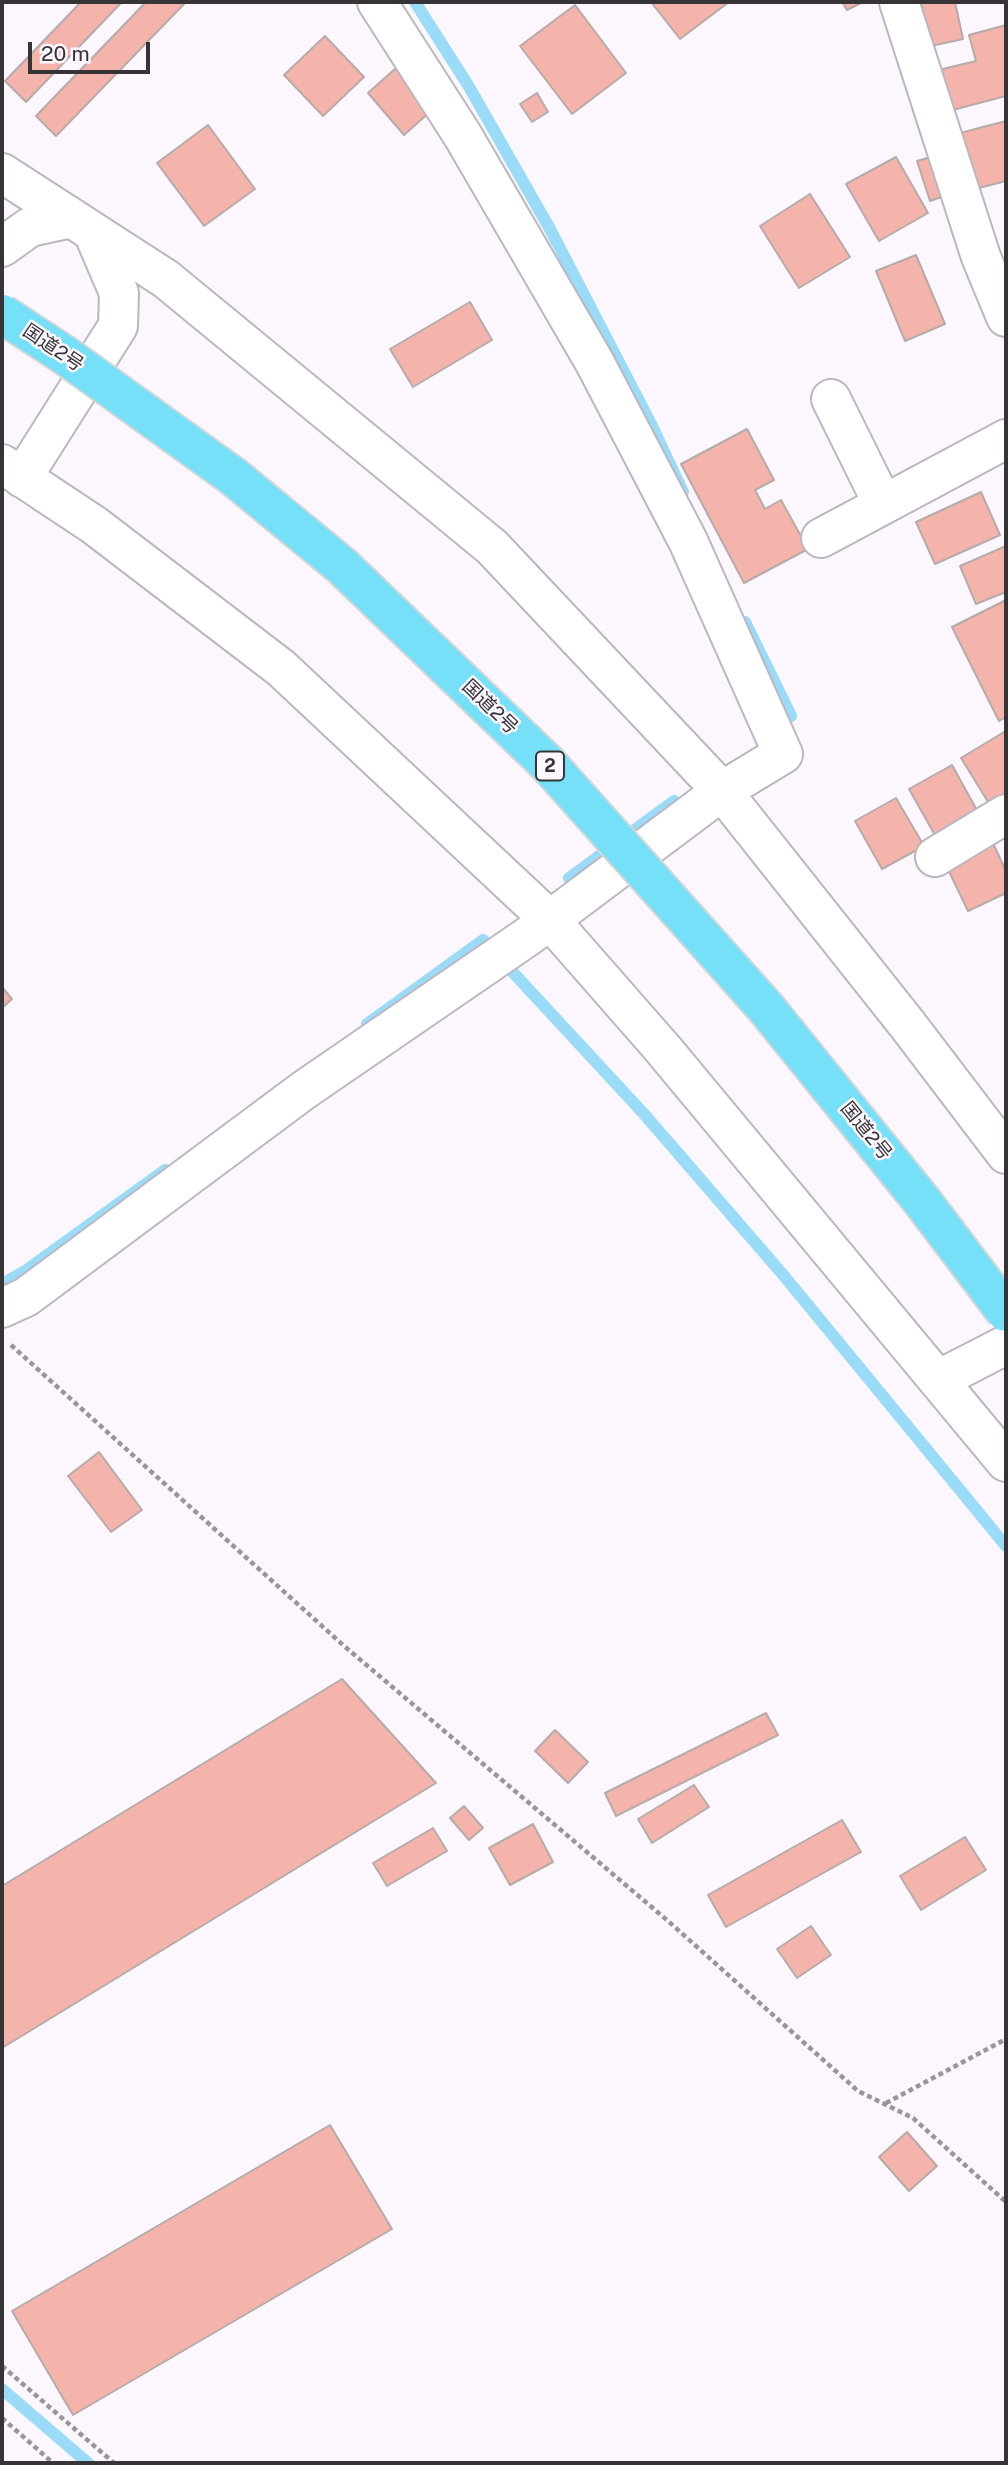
<!DOCTYPE html>
<meta charset="utf-8">
<style>
body{margin:0}
#map{position:relative;width:1008px;height:2465px;overflow:hidden;background:#fcf7fe;font-family:"Public Sans",sans-serif}
canvas{display:block}
.frame{position:absolute;inset:0;border:4px solid #363437;pointer-events:none}
.scale{position:absolute;left:28px;top:42px;width:122px;height:32px;box-sizing:border-box;border:4px solid #363437;border-top:0;padding-left:9px;font-size:21px;line-height:24px;white-space:nowrap;color:#363437;-webkit-text-stroke:5px #fcf7fe;paint-order:stroke}
</style>
<div id="map">
<canvas width="1008" height="2465"></canvas>
<div class="frame"></div>
<div class="scale">20 m</div>
</div>
<script>
const g = document.querySelector('canvas').getContext('2d');
g.lineJoin = 'round';
function shape(rows) {
  const path = new Path2D();
  for (const r of rows) {
    path.moveTo(r[0], r[1]);
    for (let i = 2; i < r.length; i += 2) path.lineTo(r[i], r[i + 1]);
  }
  return path;
}
function strokePath(path, color, width, dash) {
  g.strokeStyle = color;
  g.lineWidth = width;
  g.lineCap = dash ? 'butt' : 'round';
  g.setLineDash(dash || []);
  g.stroke(path);
}
function fill(path, color) {
  g.fillStyle = color;
  g.fill(path, 'evenodd');
}
function drawText(font, color, halo, rows, align = 'center') {
  g.font = font + ' "Public Sans","Noto Sans JP",sans-serif';
  g.lineWidth = 5;
  g.setLineDash([]);
  g.textBaseline = 'middle';
  g.strokeStyle = halo;
  g.fillStyle = color;
  for (const [text, x, y, turn = 0] of rows) {
    g.save();
    g.translate(x, y);
    g.rotate((+turn || 0) * Math.PI / 180);
    g.textAlign = isNaN(turn) ? turn : align;
    if (halo) g.strokeText(text, 0, 0);
    g.fillText(text, 0, 0);
    g.restore();
  }
}
const stream = shape([
 [415,2,468,85,550,229,652,426,683,492],
 [745,622,791,716,783,722],
 [569,878,674,801],
 [367,1024,483,940,644,1114,785,1277,1006,1546],
 [2,1284,25,1271,165,1170],
 [2,2389,88,2463]
]);
const building = shape([
 [81,2,122,2,26,102,5,81,81,2],
 [146,2,186,2,56,136,36,116,146,2],
 [651,2,729,2,680,39,651,2],
 [842,2,863,2,847,10,842,2],
 [921,2,955,2,963,39,931,46,921,2],
 [575,5,626,73,572,114,520,46,575,5],
 [1006,25,1006,96,945,112,934,71,976,61,969,35,1006,25],
 [325,36,364,77,323,116,284,75,325,36],
 [396,68,432,110,404,135,368,93,396,68],
 [537,93,548,112,532,122,520,104,537,93],
 [1006,121,1006,181,975,189,960,133,1006,121],
 [208,125,255,189,204,226,157,163,208,125],
 [896,157,928,213,879,241,846,184,896,157],
 [931,157,944,196,930,201,917,161,931,157],
 [810,194,850,257,799,288,760,226,810,194],
 [916,255,945,324,905,341,876,271,916,255],
 [470,302,492,340,413,387,390,349,470,302],
 [747,429,774,480,755,490,765,509,781,500,808,549,744,583,681,464,747,429],
 [981,492,1000,535,935,564,916,522,981,492],
 [1006,546,1006,592,976,604,960,566,1006,546],
 [1006,600,1006,717,999,721,952,627,1006,600],
 [1004,732,1006,735,1006,795,990,805,961,758,1004,732],
 [952,765,979,814,936,837,909,789,952,765],
 [896,798,924,846,882,869,855,821,896,798],
 [991,839,1006,871,1006,893,968,911,944,861,991,839],
 [2,987,12,999,2,1008,2,987],
 [99,1452,142,1510,111,1532,68,1476,99,1452],
 [342,1679,436,1783,2,2048,2,1886,342,1679],
 [766,1713,778,1735,616,1816,605,1793,766,1713],
 [555,1730,588,1762,568,1783,535,1751,555,1730],
 [694,1785,709,1807,652,1843,638,1819,694,1785],
 [464,1806,483,1828,469,1840,450,1818,464,1806],
 [842,1820,861,1852,726,1927,708,1895,842,1820],
 [533,1824,553,1862,510,1885,489,1848,533,1824],
 [433,1828,447,1851,387,1886,373,1863,433,1828],
 [965,1837,986,1870,921,1910,900,1876,965,1837],
 [811,1926,831,1955,797,1978,777,1949,811,1926],
 [330,2125,392,2229,73,2415,12,2311,330,2125],
 [907,2132,937,2166,909,2191,879,2157,907,2132]
]);
const path = shape([
 [11,1345,343,1645,668,1921,858,2091,913,2118,1006,2202],
 [886,2103,1006,2039],
 [2,2366,114,2463],
 [2,2418,53,2463]
]);
const minor = shape([
 [899,2,981,257,1006,317],
 [2,173,166,279,492,547,722,791,907,1024,1006,1154],
 [2,247,30,227,72,218],
 [831,399,883,504],
 [2,464,94,525,281,668,550,920,663,1049,1006,1462],
 [22,478,118,326,119,293,93,232],
 [821,538,1006,439],
 [935,857,1006,814],
 [2,1308,26,1297,304,1090,527,937,722,791,783,754,688,541,595,363,463,136,377,2],
 [938,1380,1006,1345]
]);
const highwayBridge = shape([
 [2,314,66,356,234,477,342,566,547,763,766,1008,922,1201,1006,1312]
]);
const shields = [
 [550,766,28]
];
const shieldNames = [
 ["2",550,766]
];
const streetNames = [
 ["国道2号",53,348,34],
 ["国道2号",490,707,44],
 ["国道2号",866,1131,51]
];
strokePath(stream, '#9adcf7', 12);
fill(building, '#f4b4ac');
strokePath(building, '#b6aba9', 2);
strokePath(minor, '#bcb6bf', 42);
strokePath(path, '#99959a', 4.5, [5, 3.5]);
strokePath(minor, '#fff', 38);
strokePath(highwayBridge, '#d7d6d7', 42, []);
strokePath(highwayBridge, '#75e0f8', 38);
for (const [x, y, w] of shields) {
  const box = new Path2D();
  box.roundRect(x - w / 2, y - 14.5, w, 29, 5);
  g.fillStyle = '#fcf7fe';
  g.fill(box);
  strokePath(box, '#363437', 2);
}
drawText('bold 18px', '#363437', null, shieldNames);
drawText('19px', '#363437', '#fcf7fe', streetNames);
</script>
